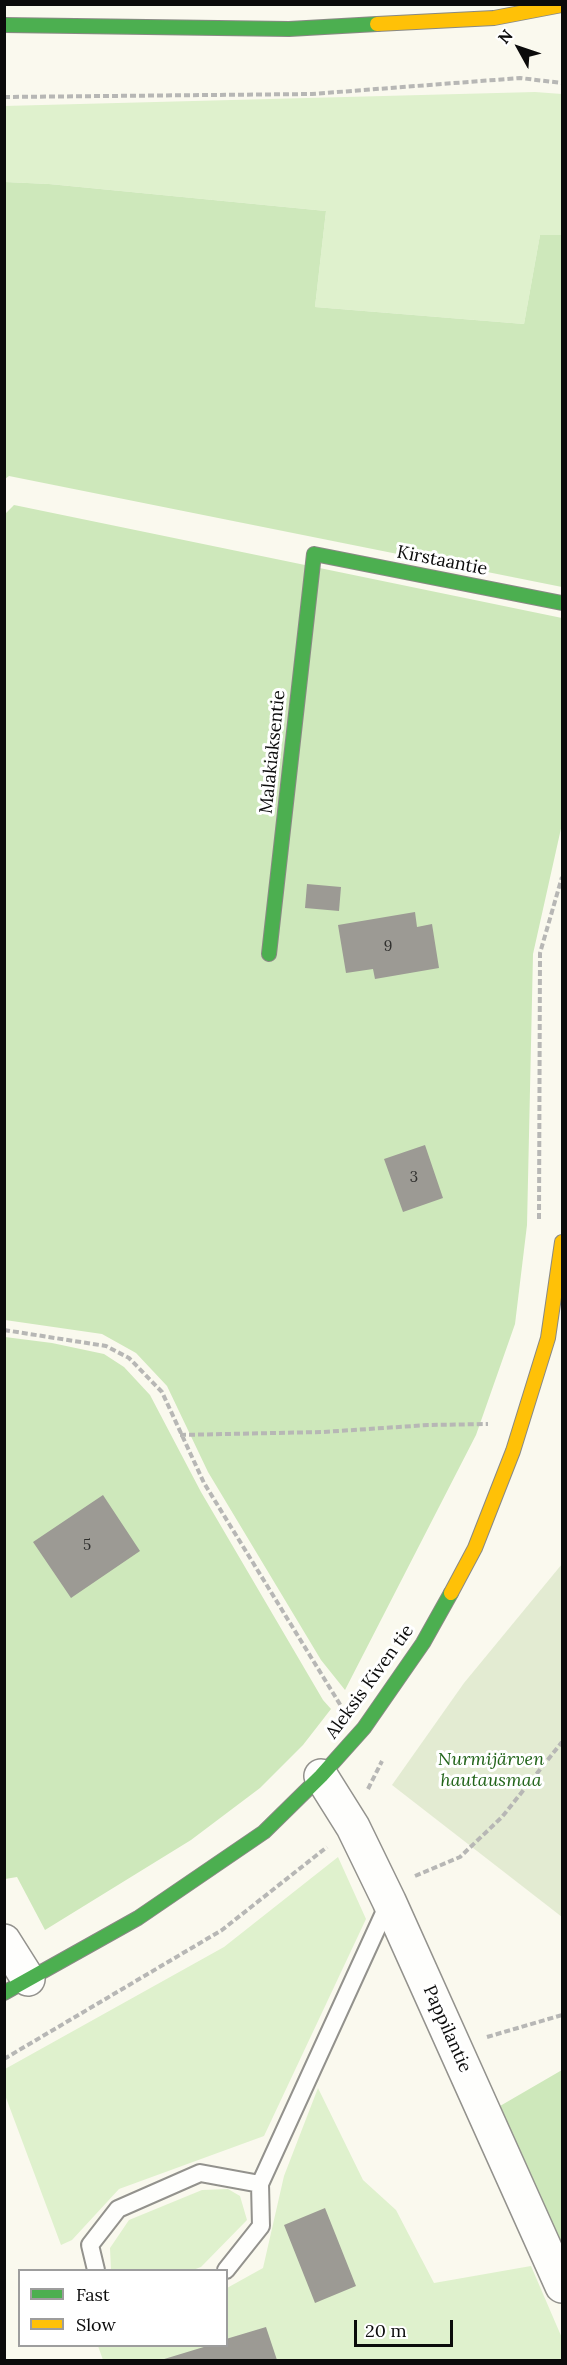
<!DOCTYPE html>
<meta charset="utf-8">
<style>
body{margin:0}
#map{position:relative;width:567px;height:2365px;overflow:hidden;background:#faf9ee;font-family:Lora,serif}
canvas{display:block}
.frame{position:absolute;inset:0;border:6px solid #0b0b0b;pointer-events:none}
.legend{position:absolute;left:18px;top:2269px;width:210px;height:78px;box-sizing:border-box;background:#fff;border:2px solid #9d9d9d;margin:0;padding:8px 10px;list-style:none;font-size:18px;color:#0b0b0b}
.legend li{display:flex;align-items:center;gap:12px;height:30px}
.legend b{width:30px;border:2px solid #9d9d9d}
.north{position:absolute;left:489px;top:18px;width:60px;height:60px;-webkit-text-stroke:4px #fff;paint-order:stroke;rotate:310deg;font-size:16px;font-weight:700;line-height:24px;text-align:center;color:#0b0b0b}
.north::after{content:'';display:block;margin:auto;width:21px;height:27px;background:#0b0b0b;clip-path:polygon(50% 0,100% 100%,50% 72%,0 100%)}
.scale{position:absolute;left:354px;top:2320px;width:99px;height:27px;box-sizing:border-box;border:3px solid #0b0b0b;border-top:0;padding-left:8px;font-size:18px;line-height:21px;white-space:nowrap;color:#0b0b0b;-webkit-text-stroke:4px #fff;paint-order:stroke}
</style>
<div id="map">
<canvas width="567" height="2365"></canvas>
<div class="frame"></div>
<ul class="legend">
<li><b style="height:8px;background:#4caf50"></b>Fast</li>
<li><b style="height:8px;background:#ffc107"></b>Slow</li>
</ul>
<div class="north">N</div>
<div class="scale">20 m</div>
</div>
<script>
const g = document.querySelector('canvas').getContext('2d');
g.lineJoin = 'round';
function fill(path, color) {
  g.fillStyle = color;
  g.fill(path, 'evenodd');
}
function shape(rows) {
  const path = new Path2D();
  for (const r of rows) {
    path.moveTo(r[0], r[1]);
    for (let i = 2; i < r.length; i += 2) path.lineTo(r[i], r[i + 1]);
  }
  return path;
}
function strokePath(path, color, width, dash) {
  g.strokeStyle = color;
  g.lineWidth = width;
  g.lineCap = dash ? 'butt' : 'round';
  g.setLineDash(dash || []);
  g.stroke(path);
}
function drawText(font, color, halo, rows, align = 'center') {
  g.font = font + ' Lora,serif';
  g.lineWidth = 6;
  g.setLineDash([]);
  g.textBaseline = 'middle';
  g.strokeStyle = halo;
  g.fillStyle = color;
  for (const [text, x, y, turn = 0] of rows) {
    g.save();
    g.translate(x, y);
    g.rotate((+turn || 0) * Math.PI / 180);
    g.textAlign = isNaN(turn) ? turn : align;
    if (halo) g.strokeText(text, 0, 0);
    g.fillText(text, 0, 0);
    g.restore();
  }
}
const green = shape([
 [535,92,562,94,562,235,540,235,524,324,315,307,326,211,49,184,5,182,4,106],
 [338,1857,366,1919,264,2136,119,2189,72,2240,61,2245,5,2095,5,2069,224,1947],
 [318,2088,363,2180,396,2210,434,2283,531,2266,562,2338,562,2360,103,2360,98,2346,226,2346,227,2288,263,2268,284,2176],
 [228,2189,240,2196,247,2220,201,2267,193,2270,111,2270,110,2248,129,2220,202,2190]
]);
const forest = shape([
 [5,182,49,184,326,211,315,307,524,324,540,235,562,235,562,587,9,476,5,479],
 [14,505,562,618,562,824,533,954,527,1225,515,1324,476,1435,345,1690,321,1660,208,1472,167,1386,136,1353,102,1334,5,1320,4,515],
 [5,1337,52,1343,104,1354,124,1367,150,1395,201,1492,323,1700,331,1709,303,1745,260,1788,191,1840,45,1930,17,1877,5,1879],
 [562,2070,562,2249,500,2106]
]);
const cemetery = shape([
 [562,1564,562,1917,392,1785,464,1683]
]);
const building = shape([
 [307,884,341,887,339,911,305,908],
 [415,912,417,927,432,924,439,968,375,979,373,969,346,973,338,925],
 [425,1145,443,1198,403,1212,384,1159],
 [103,1495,140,1551,71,1598,33,1542],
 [325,2208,356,2286,315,2303,284,2225],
 [266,2327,277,2360,161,2360,207,2346,226,2346,226,2339]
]);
const path = shape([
 [4,97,312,94,520,78,562,83],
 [539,1219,540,953,562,877],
 [4,1330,106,1346,129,1358,162,1392,204,1483,341,1706],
 [180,1435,323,1432,428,1425,488,1424],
 [368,1789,382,1761],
 [415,1876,460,1857,502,1817,562,1742],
 [487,2037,562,2015],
 [4,2059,222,1930,327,1847]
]);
const lane = shape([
 [96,2270,90,2245,118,2209,200,2173,260,2184],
 [226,2270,261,2226,260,2184,389,1902]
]);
const street = shape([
 [321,1776,353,1827,389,1901,562,2286],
 [4,1941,28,1979]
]);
const fast = shape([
 [4,25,289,29,377,24],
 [269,954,314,554,562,603],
 [4,1993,138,1918,264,1832,321,1776,364,1728,423,1643,451,1593]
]);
const slow = shape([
 [377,24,494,18,562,5],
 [451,1593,475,1548,513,1451,548,1338,562,1242]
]);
const numberNames = [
 ["9",388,947],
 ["3",414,1178],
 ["5",87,1546]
];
const streetNames = [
 ["Kirstaantie",442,561,11],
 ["Malakiaksentie",273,752,-84],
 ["Aleksis Kiven tie",370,1682,-54],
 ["Pappilantie",447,2029,66]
];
const parkNames = [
 ["Nurmijärven",491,1760],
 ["hautausmaa",491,1781]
];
fill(green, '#dff1cd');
fill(forest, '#cee8bb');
fill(cemetery, '#e3ebd2');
fill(building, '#9c9a94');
strokePath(lane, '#93928d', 20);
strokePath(street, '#93928d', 36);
strokePath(fast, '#898984', 16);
strokePath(slow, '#898984', 16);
strokePath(path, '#b7b7b5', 4, [6, 3]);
strokePath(lane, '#fefefc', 16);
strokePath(street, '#fefefc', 33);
strokePath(fast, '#4caf50', 14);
strokePath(slow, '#ffc107', 14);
drawText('15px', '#2f2f2d', null, numberNames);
drawText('18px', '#0b0b0b', '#fff', streetNames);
drawText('italic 18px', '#22641a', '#fff', parkNames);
</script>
